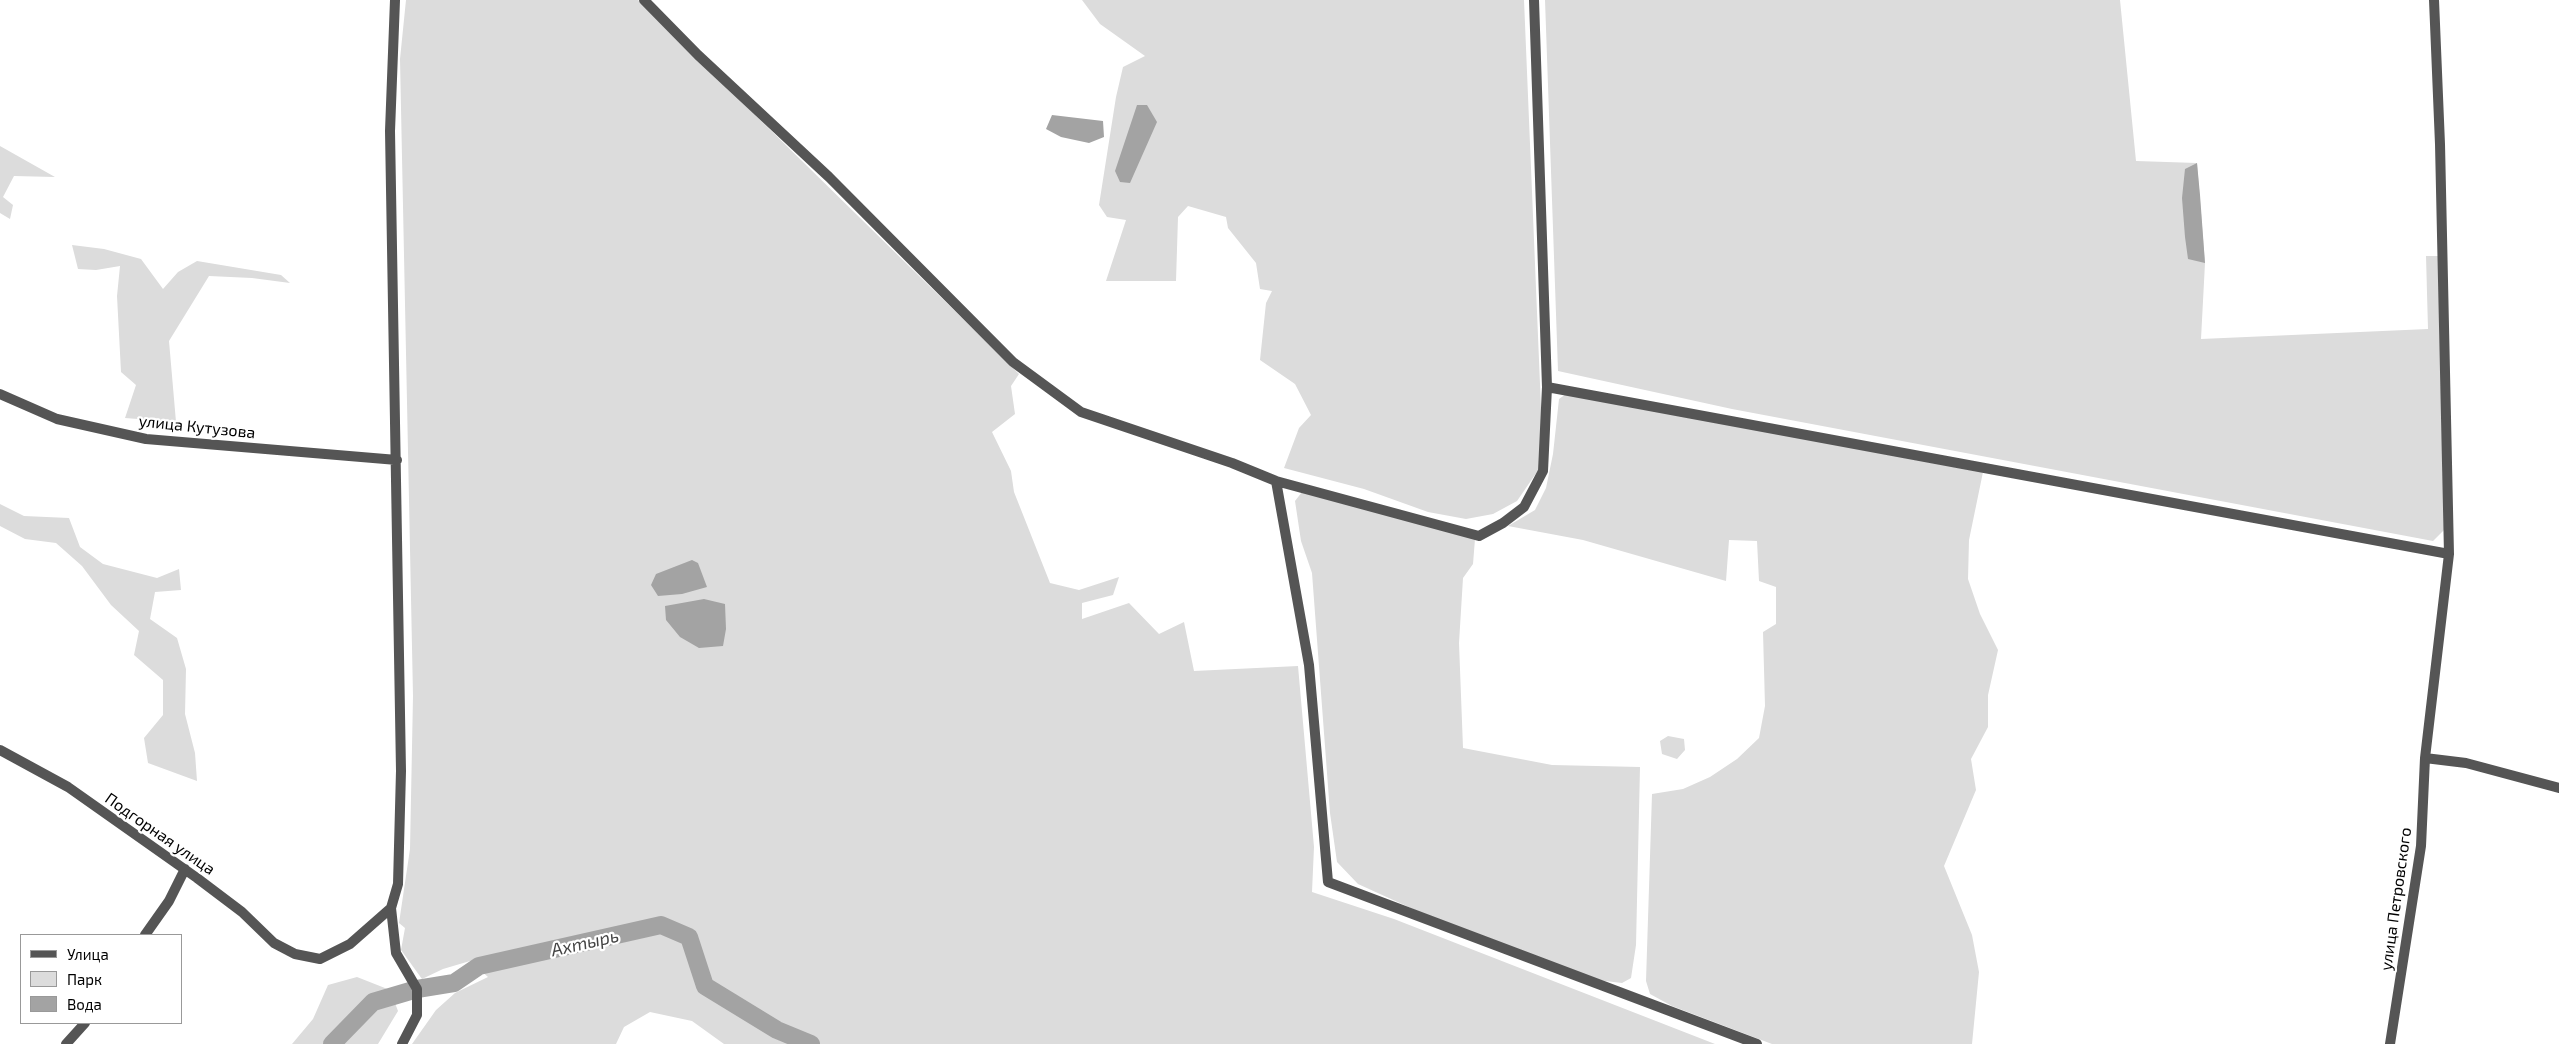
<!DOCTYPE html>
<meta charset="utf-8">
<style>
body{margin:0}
#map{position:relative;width:2559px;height:1044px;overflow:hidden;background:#fff;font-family:"Exo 2",sans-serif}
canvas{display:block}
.legend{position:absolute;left:20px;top:934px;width:162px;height:90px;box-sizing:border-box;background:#fff;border:1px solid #999;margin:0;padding:6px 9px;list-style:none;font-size:15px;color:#000}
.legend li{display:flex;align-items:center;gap:10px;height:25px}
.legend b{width:25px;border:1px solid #999}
</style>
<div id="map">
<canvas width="2559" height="1044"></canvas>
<ul class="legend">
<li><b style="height:6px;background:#555"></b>Улица</li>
<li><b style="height:14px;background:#dcdcdc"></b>Парк</li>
<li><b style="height:14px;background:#a3a3a3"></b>Вода</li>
</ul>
</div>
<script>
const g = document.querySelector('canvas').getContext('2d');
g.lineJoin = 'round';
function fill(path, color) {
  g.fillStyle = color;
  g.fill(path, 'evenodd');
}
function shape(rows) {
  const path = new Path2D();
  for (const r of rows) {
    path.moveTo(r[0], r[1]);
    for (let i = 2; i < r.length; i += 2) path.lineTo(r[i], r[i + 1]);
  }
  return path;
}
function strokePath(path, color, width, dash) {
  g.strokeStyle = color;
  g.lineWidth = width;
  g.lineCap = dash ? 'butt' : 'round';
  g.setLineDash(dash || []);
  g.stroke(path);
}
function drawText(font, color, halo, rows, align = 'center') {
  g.font = font + ' "Exo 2",sans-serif';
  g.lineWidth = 4.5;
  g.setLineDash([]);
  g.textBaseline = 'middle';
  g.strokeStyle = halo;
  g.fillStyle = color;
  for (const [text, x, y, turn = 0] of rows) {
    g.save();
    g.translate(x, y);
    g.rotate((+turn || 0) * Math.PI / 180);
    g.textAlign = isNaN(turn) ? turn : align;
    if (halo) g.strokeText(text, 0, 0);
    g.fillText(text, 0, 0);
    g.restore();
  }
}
const green = shape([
 [406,0,638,0,1019,374,1011,386,1015,414,992,432,1011,471,1014,492,1050,583,1079,590,1119,577,1113,595,1082,603,1082,619,1129,603,1159,634,1184,622,1194,671,1298,666,1314,847,1312,892,1394,919,1715,1044,724,1044,692,1021,650,1012,624,1027,616,1044,412,1044,436,1010,455,993,488,977,470,961,443,969,422,979,401,950,405,928,399,923,410,849,413,696,400,59],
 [1082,0,1524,0,1542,432,1539,469,1517,501,1493,514,1466,519,1428,512,1364,489,1284,468,1299,428,1311,415,1295,384,1260,360,1266,303,1272,291,1260,289,1256,263,1228,228,1226,217,1188,206,1178,217,1176,281,1106,281,1126,220,1107,217,1099,205,1116,97,1123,67,1145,56,1100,24],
 [1545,0,2120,0,2136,161,2197,163,2205,263,2201,339,2428,329,2426,256,2438,256,2444,530,2433,541,1732,409,1558,371],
 [0,146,55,177,14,176,3,197,13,205,10,219,0,213],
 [72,245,104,249,141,259,163,289,178,272,197,261,281,275,290,283,252,278,209,276,169,341,176,422,125,418,136,385,121,372,117,296,120,266,96,270,78,269],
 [1566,394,1983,472,1969,540,1968,579,1980,614,1998,650,1988,695,1988,727,1971,759,1976,790,1944,866,1972,935,1979,972,1972,1044,1772,1044,1672,1006,1650,994,1646,981,1652,794,1683,789,1710,777,1737,759,1759,738,1765,706,1763,632,1776,624,1776,587,1759,581,1757,541,1729,540,1726,581,1583,540,1508,526,1535,510,1546,488,1553,454,1559,399],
 [1302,492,1475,539,1473,564,1463,578,1459,643,1463,748,1552,765,1640,767,1636,945,1631,978,1622,983,1597,980,1424,914,1358,884,1337,862,1330,813,1312,573,1301,541,1295,501],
 [0,504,24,516,69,518,80,547,103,564,157,578,179,569,181,590,155,592,150,619,177,638,186,669,185,714,195,753,197,781,148,763,144,738,163,715,163,680,134,655,139,631,111,605,82,566,56,543,25,539,0,526],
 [1668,736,1684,739,1685,750,1677,759,1662,754,1660,741],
 [357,977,390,990,398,1011,378,1044,292,1044,313,1019,328,985]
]);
const water = shape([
 [1137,105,1147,105,1157,122,1130,183,1120,182,1115,171],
 [1052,115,1103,121,1104,137,1089,143,1061,137,1046,129],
 [2197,163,2200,195,2205,263,2188,259,2185,237,2182,198,2185,169],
 [692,560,698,563,707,587,682,594,658,596,651,585,656,574],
 [704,599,725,604,726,629,723,646,699,648,680,637,666,620,665,606]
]);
const river = shape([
 [332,1044,373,1002,417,989,454,983,479,966,661,925,689,937,705,986,777,1030,811,1044]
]);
const street = shape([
 [644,0,698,55,829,177,1013,362,1081,412,1232,463,1276,481,1479,536,1503,523,1524,507,1543,471,1547,387],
 [1534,0,1547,387,2449,554],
 [0,394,57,419,146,439,397,460],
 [1276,481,1309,665,1328,882,1757,1044],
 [0,750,68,787,197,878,242,912,274,943,295,954,320,959,350,944,391,908,398,884,401,771,390,131,395,0],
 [2425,758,2466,763,2559,788],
 [391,908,396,953,417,989,417,1015,402,1044],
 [145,935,169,901,185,869],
 [66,1044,85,1023],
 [2390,1044,2421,846,2425,758,2449,554,2440,144,2434,0]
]);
const streetNames = [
 ["улица Кутузова",197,427,6],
 ["Подгорная улица",160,834,35],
 ["улица Петровского",2396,899,-82]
];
const waterNames = [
 ["Ахтырь",585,943,-13]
];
fill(green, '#dcdcdc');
fill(water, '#a3a3a3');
strokePath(river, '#a3a3a3', 18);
strokePath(street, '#555', 10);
drawText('16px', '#000', '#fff', streetNames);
drawText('italic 18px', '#444', '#fff', waterNames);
</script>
